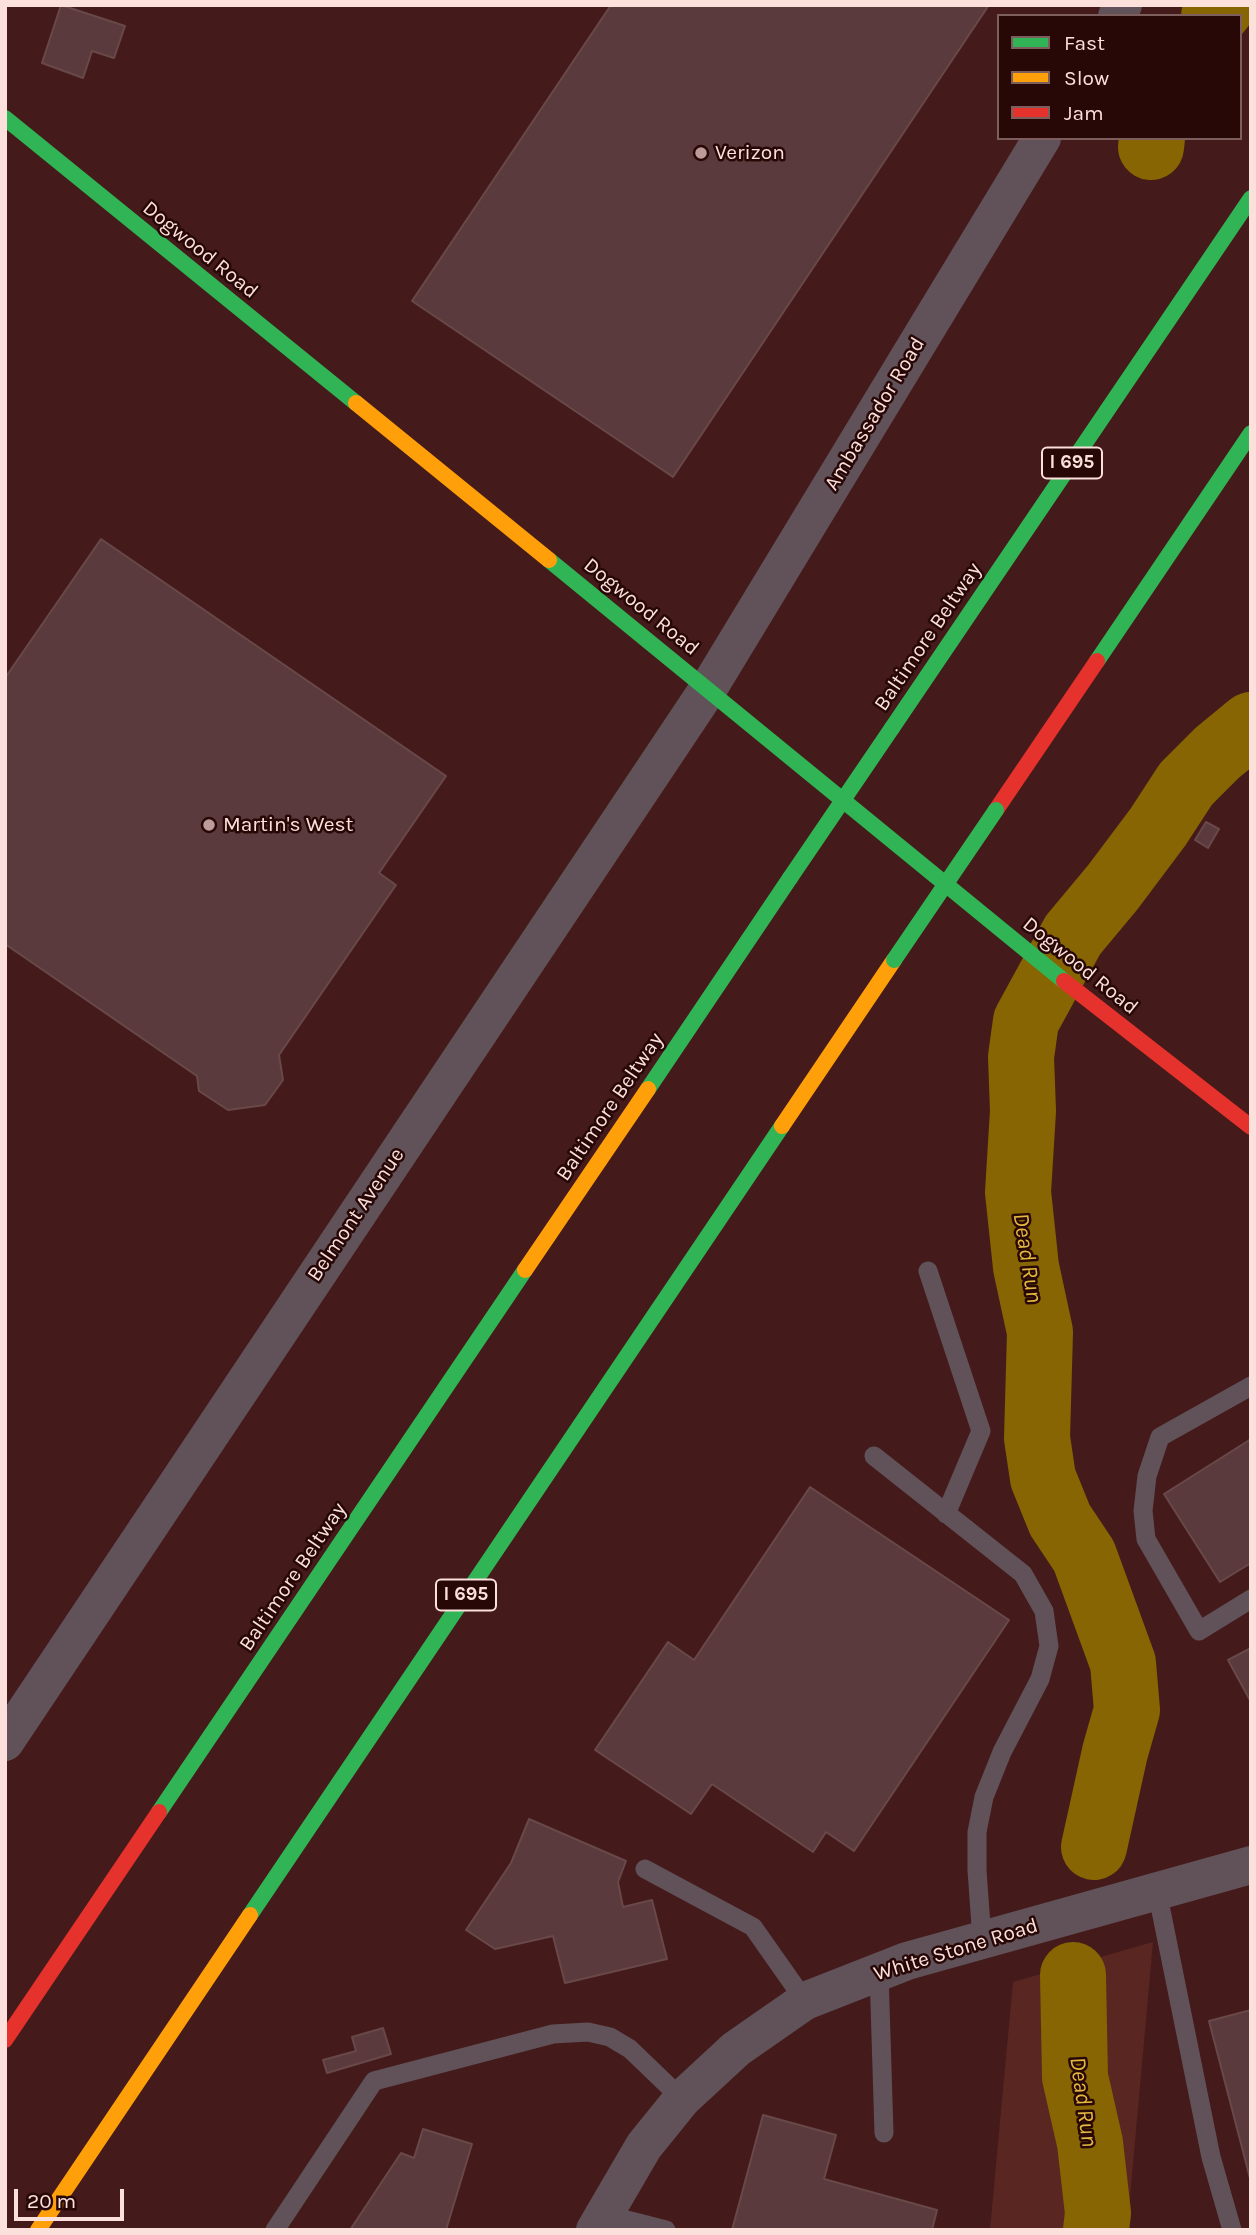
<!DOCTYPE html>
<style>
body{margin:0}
#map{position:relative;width:1256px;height:2235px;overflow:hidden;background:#441b1a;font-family:Karla,sans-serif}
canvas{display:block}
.frame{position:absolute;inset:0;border:7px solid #fce0dc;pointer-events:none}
.legend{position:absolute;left:997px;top:14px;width:245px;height:126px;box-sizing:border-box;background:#270806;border:2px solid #7c5e5c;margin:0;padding:9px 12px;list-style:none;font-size:21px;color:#fce0dc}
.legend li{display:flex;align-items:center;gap:14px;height:35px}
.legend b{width:35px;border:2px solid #7c5e5c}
.scale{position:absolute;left:14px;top:2189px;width:110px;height:32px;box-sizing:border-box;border:4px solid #fce0dc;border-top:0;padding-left:9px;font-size:21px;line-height:24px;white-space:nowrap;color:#fce0dc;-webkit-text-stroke:5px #270806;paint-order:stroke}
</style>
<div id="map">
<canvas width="1256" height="2235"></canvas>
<div class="frame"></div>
<ul class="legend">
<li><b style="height:9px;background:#30b455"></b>Fast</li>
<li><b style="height:9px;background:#ff9f0a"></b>Slow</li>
<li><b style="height:9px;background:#e5322d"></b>Jam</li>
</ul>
<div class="scale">20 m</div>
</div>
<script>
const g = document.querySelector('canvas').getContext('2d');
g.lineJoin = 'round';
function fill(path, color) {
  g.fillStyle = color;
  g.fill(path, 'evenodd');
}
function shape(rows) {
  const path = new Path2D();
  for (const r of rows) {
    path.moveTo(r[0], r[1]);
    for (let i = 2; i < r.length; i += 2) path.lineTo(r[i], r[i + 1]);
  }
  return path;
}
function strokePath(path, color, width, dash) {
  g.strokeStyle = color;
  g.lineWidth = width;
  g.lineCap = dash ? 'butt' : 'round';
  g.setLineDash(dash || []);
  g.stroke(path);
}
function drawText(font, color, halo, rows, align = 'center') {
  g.font = font + ' Karla,sans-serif';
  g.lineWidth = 5;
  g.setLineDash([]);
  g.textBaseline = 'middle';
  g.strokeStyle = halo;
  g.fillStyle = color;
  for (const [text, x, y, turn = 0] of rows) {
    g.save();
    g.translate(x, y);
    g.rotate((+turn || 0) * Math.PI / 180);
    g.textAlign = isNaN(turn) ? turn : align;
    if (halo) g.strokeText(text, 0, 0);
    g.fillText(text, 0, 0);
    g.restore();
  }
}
const green = shape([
 [1153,1942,1127,2230,990,2230,1013,1982]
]);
const river = shape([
 [1214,16,1223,5],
 [1151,147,1152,138],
 [1094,1847,1115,1752,1127,1710,1123,1663,1084,1556,1060,1520,1043,1478,1037,1438,1040,1332,1026,1267,1018,1192,1023,1111,1021,1057,1026,1021,1073,935,1113,887,1158,827,1186,784,1217,753,1251,725],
 [1073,1975,1075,2077,1090,2143,1098,2213,1096,2230]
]);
const building = shape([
 [61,5,125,26,114,58,92,51,83,78,42,63,61,5],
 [611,5,989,5,673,477,412,301,611,5],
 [101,539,446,776,379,873,396,885,279,1055,283,1080,265,1105,228,1110,199,1091,197,1076,5,944,5,678,101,539],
 [1206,822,1219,829,1208,848,1195,840,1206,822],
 [1251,1439,1251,1563,1220,1582,1164,1494,1251,1439],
 [810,1487,1009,1620,854,1851,826,1832,813,1852,712,1784,691,1814,595,1750,668,1642,694,1660,810,1487],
 [1251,1648,1251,1702,1228,1660,1251,1648],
 [529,1819,626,1861,618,1882,623,1907,652,1900,667,1959,565,1983,553,1936,495,1949,466,1930,511,1863,529,1819],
 [1251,2010,1251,2182,1209,2021,1251,2010],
 [383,2028,391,2054,327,2073,323,2060,356,2051,352,2037,383,2028],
 [763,2115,836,2135,824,2179,937,2210,932,2230,732,2230,763,2115],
 [423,2129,472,2144,446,2230,350,2230,401,2153,414,2158,423,2129]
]);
const lane = shape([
 [928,1271,981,1431,946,1514],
 [1251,1386,1160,1437,1147,1476,1143,1511,1146,1539,1199,1631,1251,1599],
 [874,1456,1023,1574,1044,1611,1049,1646,1040,1679,1002,1752,984,1797,977,1832,977,1870,982,1940],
 [645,1869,753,1927,805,2001],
 [1157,1891,1211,2157,1232,2230],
 [879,1972,884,2133],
 [603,2214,666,2230],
 [275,2230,374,2081,553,2034,588,2032,610,2037,630,2049,682,2099]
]);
const street = shape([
 [1117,16,1123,5],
 [5,1742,708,689,1042,138],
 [595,2230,644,2146,682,2099,736,2049,805,2001,907,1961,1251,1865]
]);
const fast = shape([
 [5,118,356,403],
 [549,560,1064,981],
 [1097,661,1251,433],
 [892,728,1251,198],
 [648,1089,790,878],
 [159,1812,525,1270],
 [250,1915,782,1126]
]);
const slow = shape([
 [356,403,549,560],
 [782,1126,894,960],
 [525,1270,648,1089],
 [38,2230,250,1915]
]);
const jam = shape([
 [996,810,1097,661],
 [1064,981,1251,1127],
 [5,2040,159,1812]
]);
const fastBridge = shape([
 [790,878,892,728],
 [894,960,996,810]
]);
const markers = [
 [701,153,7,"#bc9b98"],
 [209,825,7,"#bc9b98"]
];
const shields = [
 [1072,463,60],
 [466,1595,60]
];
const shieldNames = [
 ["I 695",1072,463],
 ["I 695",466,1595]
];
const poiNames = [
 ["Verizon",715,153],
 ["Martin's West",223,825]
];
const streetNames = [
 ["Dogwood Road",200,250,39],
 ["Ambassador Road",875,414,-59],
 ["Dogwood Road",641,607,39],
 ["Baltimore Beltway",928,637,-56],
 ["Dogwood Road",1080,966,39],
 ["Baltimore Beltway",610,1107,-56],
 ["Belmont Avenue",356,1215,-56],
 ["Baltimore Beltway",293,1577,-56],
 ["White Stone Road",956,1950,-17]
];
const waterNames = [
 ["Dead Run",1027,1258,81],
 ["Dead Run",1083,2102,82]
];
fill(green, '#5a2621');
strokePath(river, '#866502', 66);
fill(building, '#5a3a3c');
strokePath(building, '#69484a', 2);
strokePath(lane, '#61525a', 19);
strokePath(street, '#61525a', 38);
strokePath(fast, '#30b455', 16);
strokePath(slow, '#ff9f0a', 16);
strokePath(jam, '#e5322d', 16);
strokePath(fastBridge, '#30b455', 16);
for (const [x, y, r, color] of markers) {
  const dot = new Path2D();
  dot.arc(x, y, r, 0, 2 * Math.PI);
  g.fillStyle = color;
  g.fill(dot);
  strokePath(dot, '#270806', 2.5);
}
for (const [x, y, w] of shields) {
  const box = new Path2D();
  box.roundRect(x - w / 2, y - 15.5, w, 31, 5);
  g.fillStyle = '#270806';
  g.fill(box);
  strokePath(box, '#fce0dc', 2);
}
drawText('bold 19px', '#fce0dc', null, shieldNames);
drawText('21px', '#fce0dc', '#270806', poiNames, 'left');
drawText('21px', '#fce0dc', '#270806', streetNames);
drawText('italic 23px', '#e4b83e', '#270806', waterNames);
</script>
